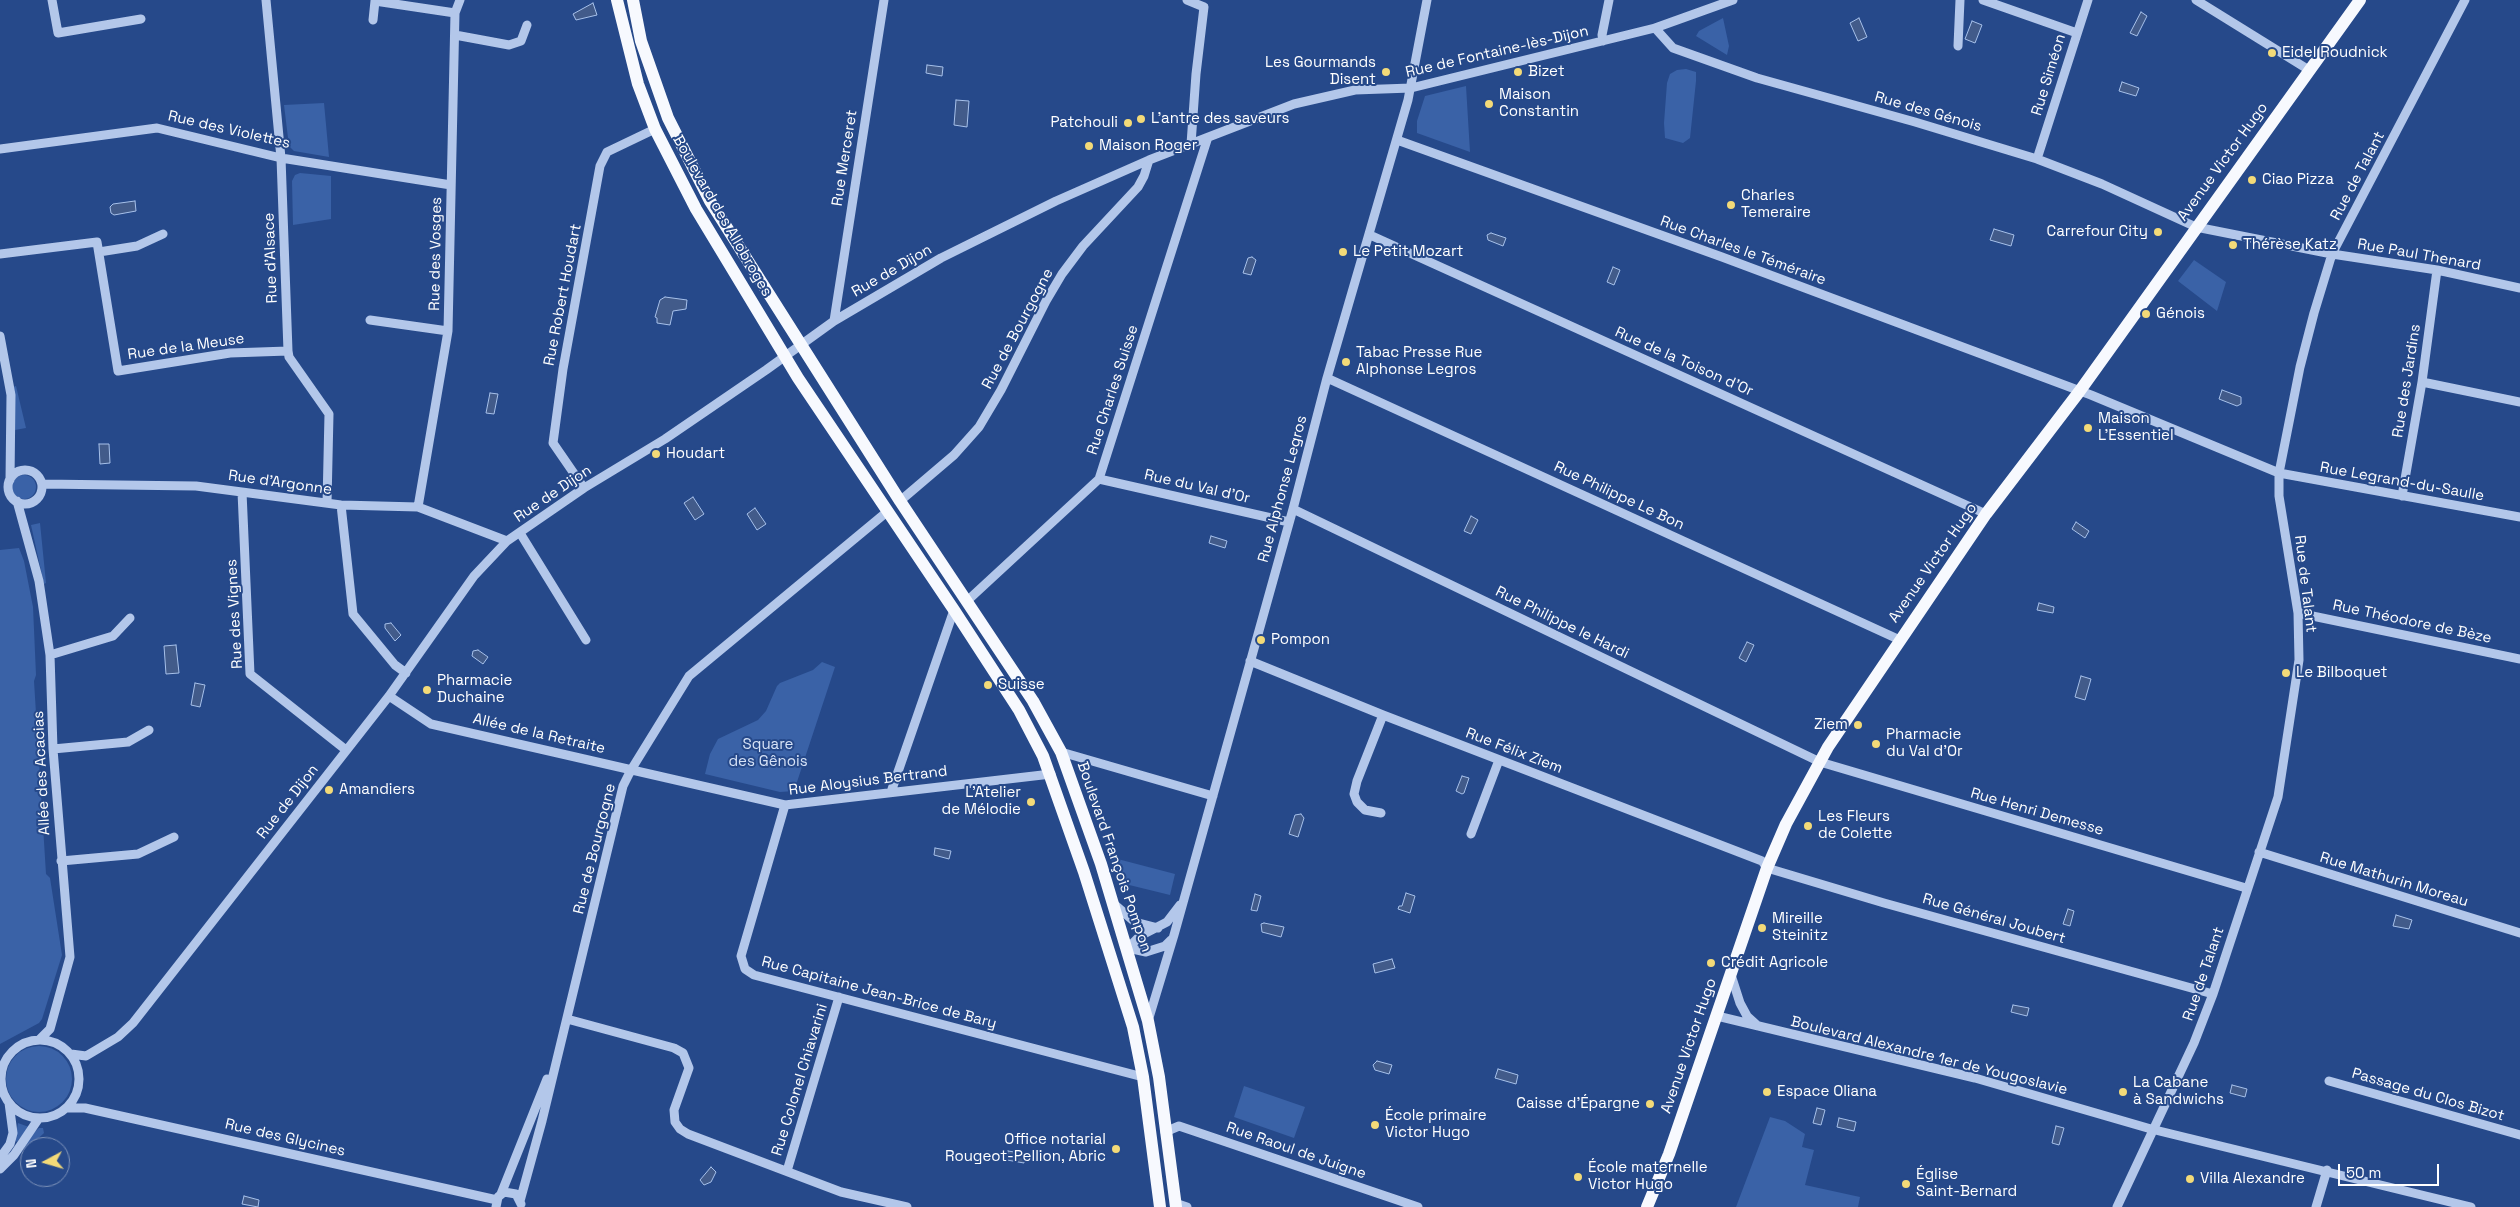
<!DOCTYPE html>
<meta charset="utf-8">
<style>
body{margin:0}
#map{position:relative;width:2520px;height:1207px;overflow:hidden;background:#26498a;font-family:"Space Grotesk",sans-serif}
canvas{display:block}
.north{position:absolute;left:20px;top:1137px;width:50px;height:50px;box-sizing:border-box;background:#26498a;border:1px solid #7d92b9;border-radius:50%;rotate:264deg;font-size:14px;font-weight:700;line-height:20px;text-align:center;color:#fff}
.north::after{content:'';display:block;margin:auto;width:18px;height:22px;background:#f3da78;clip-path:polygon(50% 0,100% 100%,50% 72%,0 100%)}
.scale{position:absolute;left:2338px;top:1164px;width:101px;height:22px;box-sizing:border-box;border:2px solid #fff;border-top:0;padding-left:6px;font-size:15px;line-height:18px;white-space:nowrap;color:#fff;-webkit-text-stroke:4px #26498a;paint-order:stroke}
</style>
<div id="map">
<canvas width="2520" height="1207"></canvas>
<div class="north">N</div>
<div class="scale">50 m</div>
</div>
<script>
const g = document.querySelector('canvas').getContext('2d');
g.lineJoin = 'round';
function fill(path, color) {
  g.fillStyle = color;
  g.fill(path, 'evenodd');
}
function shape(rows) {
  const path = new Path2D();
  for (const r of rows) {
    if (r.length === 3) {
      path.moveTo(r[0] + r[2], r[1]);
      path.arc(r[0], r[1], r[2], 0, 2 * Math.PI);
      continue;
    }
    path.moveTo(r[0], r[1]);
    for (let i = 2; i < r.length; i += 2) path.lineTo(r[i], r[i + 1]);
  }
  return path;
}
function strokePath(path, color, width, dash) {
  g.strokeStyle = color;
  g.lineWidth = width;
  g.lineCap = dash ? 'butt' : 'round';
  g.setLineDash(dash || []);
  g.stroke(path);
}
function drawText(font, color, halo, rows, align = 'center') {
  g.font = font + ' "Space Grotesk",sans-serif';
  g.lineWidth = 4;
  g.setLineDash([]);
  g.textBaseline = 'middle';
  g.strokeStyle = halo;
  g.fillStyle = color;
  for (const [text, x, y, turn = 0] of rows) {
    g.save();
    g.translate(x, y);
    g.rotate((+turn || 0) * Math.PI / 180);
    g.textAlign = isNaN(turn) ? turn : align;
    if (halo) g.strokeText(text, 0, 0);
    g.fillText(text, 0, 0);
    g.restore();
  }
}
const green = shape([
 [1723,18,1729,46,1727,55,1696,36,1699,31],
 [1686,69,1696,72,1696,81,1690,138,1683,143,1665,138,1664,123,1667,83,1670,74,1677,70],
 [1466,86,1470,152,1417,133,1417,121,1425,96],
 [324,103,329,157,294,151,289,146,284,105],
 [300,173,331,176,331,219,293,225,292,181,295,175],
 [2194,260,2226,282,2217,311,2178,281],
 [16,386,26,428,15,430,13,387],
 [24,487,12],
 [40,523,46,583,44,584,31,525],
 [19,548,24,561,33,607,36,675,34,681,46,874,50,878,62,955,42,1019,39,1023,0,1044,0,550],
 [822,662,835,667,794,791,780,792,705,774,710,754,718,739,758,720,766,711,777,686,780,683,813,670],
 [1110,857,1175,874,1170,895,1117,882],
 [39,1079,33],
 [1244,1086,1305,1107,1294,1138,1234,1117],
 [1770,1117,1785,1121,1805,1134,1802,1147,1814,1150,1805,1185,1860,1197,1858,1207,1736,1207],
 [18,1123,29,1127,17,1142,15,1140],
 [39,1128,43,1128,44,1133,26,1150,23,1148,29,1137]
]);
const water = shape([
 [593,3,597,15,576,20,573,14,593,3],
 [2141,12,2147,16,2137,36,2130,33,2141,12],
 [1859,18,1867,37,1858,41,1850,23,1859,18],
 [1972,21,1982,25,1975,43,1965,39,1972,21],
 [927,65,943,67,942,76,926,73,927,65],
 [2122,82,2139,88,2136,96,2119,91,2122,82],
 [956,100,969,101,967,127,954,125,956,100],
 [135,201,136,211,114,215,111,213,110,207,113,204,135,201],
 [1994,229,2014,235,2011,246,1990,240,1994,229],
 [1491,233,1506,238,1503,246,1488,240,1487,235,1491,233],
 [1252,257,1256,260,1251,275,1243,273,1248,258,1252,257],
 [1613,267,1620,270,1614,285,1607,282,1613,267],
 [665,297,687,300,686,309,673,311,670,325,657,323,657,318,655,317,660,300,665,297],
 [2222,390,2241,397,2241,404,2237,406,2219,399,2222,390],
 [490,393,498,394,494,414,486,413,490,393],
 [99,444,109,444,110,463,100,464,99,444],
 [693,497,704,514,695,520,684,503,693,497],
 [755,508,766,524,757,530,747,514,755,508],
 [1471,516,1478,520,1471,534,1464,531,1471,516],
 [2076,522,2089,531,2085,538,2072,529,2076,522],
 [1211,536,1227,541,1225,548,1209,543,1211,536],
 [2039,603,2054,607,2053,613,2037,610,2039,603],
 [391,623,401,635,395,641,385,628,385,624,391,623],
 [1747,642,1754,645,1746,662,1739,658,1747,642],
 [176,645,179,673,166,674,164,646,176,645],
 [478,650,488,657,483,664,472,656,473,651,478,650],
 [2081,676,2091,679,2085,700,2075,697,2081,676],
 [195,683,205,685,200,707,191,705,195,683],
 [1462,776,1469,778,1464,793,1462,794,1456,791,1462,776],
 [1301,814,1304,818,1298,837,1289,834,1295,815,1301,814],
 [935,848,951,851,949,859,934,855,935,848],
 [1406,893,1415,896,1410,913,1398,909,1399,906,1402,906,1406,893],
 [1255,894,1261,896,1257,911,1251,910,1255,894],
 [2068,909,2074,911,2070,926,2063,924,2068,909],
 [2396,915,2412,920,2409,929,2393,926,2396,915],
 [1264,923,1284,927,1281,937,1262,932,1261,924,1264,923],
 [1392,959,1395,968,1375,973,1373,964,1392,959],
 [2013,1005,2029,1008,2027,1016,2011,1012,2013,1005],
 [1377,1061,1392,1065,1389,1074,1375,1070,1373,1065,1377,1061],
 [1498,1069,1518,1075,1516,1084,1495,1078,1498,1069],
 [2232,1085,2247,1089,2245,1097,2230,1093,2232,1085],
 [1817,1108,1825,1110,1821,1125,1813,1123,1817,1108],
 [1839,1118,1856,1122,1854,1131,1837,1127,1839,1118],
 [2056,1126,2064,1128,2059,1145,2052,1143,2056,1126],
 [1008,1151,1026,1154,1024,1163,1007,1160,1008,1151],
 [711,1167,716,1172,711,1182,704,1185,700,1180,711,1167],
 [244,1196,259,1200,258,1207,242,1204,244,1196]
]);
const minor = shape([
 [52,0,58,33,141,19],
 [266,0,281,158,288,351,289,357,329,414,327,503],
 [1187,0,1204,7,1196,74,1191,144],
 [1983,0,2077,33],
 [2196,0,2309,70],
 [373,20,375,1,455,13],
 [1655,28,1673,48,1757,78,1915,122,2037,159,2102,184,2196,227,2332,254,2437,270,2520,288],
 [455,35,509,45,521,41,527,25],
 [1603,41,1602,35,1609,0],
 [1958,46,1960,0],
 [1397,140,1722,257,2091,395,2279,473,2520,517],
 [0,149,157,128,281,158,451,185],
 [2037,159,2088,0],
 [1370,235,1986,514],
 [99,252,137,246,163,234],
 [0,254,97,242,118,371,230,353,288,351],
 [370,320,448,331],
 [834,321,884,0],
 [0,336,11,395,10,480],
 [1327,378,1900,640],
 [2422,382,2520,402],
 [25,487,17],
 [1099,479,1289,522],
 [42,484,196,486,341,505,418,507,507,541],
 [584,488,553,443,563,369,600,166,607,152,655,129],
 [242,492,250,674,346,750],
 [2402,496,2422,382,2437,270],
 [17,501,39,581,50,655,53,749,70,957,50,1029,40,1039],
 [900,501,954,455,979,427,1001,390,1046,301,1062,274,1083,246,1138,187,1144,176,1149,160],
 [341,505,353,614,395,665,406,673],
 [418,507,448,331,455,13,460,0],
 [1293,509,1820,762,2246,888],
 [520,533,586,640],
 [967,601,1099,479,1208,137],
 [2298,613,2520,659],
 [50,655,113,636,130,618],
 [1250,661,1383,715,1762,861,1767,868,1884,903,2213,994],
 [389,696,431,724,785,805,1051,774],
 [53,749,128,742,149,730],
 [1061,752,1213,796],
 [891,792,954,610],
 [785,805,741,956,745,969,754,975,1143,1077],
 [1381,813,1365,810,1357,802,1354,794,1357,781,1383,715],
 [1471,834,1499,760],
 [2259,852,2520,933],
 [61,861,138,854,174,837],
 [1115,905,1135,922,1158,928],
 [1171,940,1165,946,1146,952,1128,948,1140,936,1167,922,1180,905],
 [1731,975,1740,1003,1747,1016,1758,1026],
 [1717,1016,1975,1078,2151,1129,2471,1207],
 [567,1019,674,1048,683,1053,689,1068,674,1110,675,1122,680,1129,688,1134,841,1192,907,1207],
 [1148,1021,1174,935,1293,509,1327,378,1408,100,1427,0],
 [40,1079,39],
 [71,1054,86,1056,118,1037,133,1023,389,696,474,576,507,541,584,488,665,439,766,370,834,321,941,258,1056,201,1149,160,1294,104,1355,90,1411,88,1655,28,1733,0],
 [2329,1081,2520,1135],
 [67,1108,85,1108,497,1200],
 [1165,1132,1179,1126,1418,1207],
 [0,1158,10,1144,13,1133,9,1103],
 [0,1169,14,1155,39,1118],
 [787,1171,839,997],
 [501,1194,547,1079],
 [520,1201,542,1121,623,786,631,770,689,676,888,511],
 [1175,1203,1187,1207],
 [496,1207,498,1197,504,1192,516,1194,521,1204],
 [2117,1207,2194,1043,2213,994,2278,797,2299,660,2298,613,2279,496,2279,473,2300,367,2314,313,2332,254,2465,0],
 [2316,1207,2327,1170]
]);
const major = shape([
 [617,0,638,84,655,129,696,209,798,378,954,610,1019,710,1043,756,1084,872,1133,1027,1143,1077,1160,1207],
 [633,0,641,41,668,118,710,201,900,501,1033,701,1061,752,1101,864,1148,1021,1159,1077,1176,1207],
 [1647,1207,1669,1154,1767,868,1786,824,1828,747,1986,514,2079,392,2360,0]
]);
const markers = [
 [2272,53,5,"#f3da78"],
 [1386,72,5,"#f3da78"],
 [1518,72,5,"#f3da78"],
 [1489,104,5,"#f3da78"],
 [1141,119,5,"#f3da78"],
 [1128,123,5,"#f3da78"],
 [1089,146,5,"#f3da78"],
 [2252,180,5,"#f3da78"],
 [1731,205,5,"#f3da78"],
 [2158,232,5,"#f3da78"],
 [2233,245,5,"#f3da78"],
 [1343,252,5,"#f3da78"],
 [2146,314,5,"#f3da78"],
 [1346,362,5,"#f3da78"],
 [2088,428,5,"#f3da78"],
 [656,454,5,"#f3da78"],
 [1261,640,5,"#f3da78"],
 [2286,673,5,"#f3da78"],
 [988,685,5,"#f3da78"],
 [427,690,5,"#f3da78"],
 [1858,725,5,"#f3da78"],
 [1876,744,5,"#f3da78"],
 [329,790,5,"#f3da78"],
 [1031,802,5,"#f3da78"],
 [1808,826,5,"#f3da78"],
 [1762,928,5,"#f3da78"],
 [1711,963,5,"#f3da78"],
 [1767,1092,5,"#f3da78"],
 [2123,1092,5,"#f3da78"],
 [1650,1104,5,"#f3da78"],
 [1375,1125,5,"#f3da78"],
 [1116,1149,5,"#f3da78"],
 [1578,1177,5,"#f3da78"],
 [2190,1179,5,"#f3da78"],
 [1906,1184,5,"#f3da78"]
];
const streetNames = [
 ["Rue de Fontaine-lès-Dijon",1497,52,-13],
 ["Rue Siméon",2049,75,-73],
 ["Rue des Génois",1928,112,16],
 ["Rue des Violettes",229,130,13],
 ["Rue Merceret",845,158,-81],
 ["Avenue Victor Hugo",2223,162,-54],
 ["Rue de Talant",2358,176,-62],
 ["Boulevard des Allobroges",722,216,60],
 ["Rue Charles le Téméraire",1743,251,20],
 ["Rue des Vosges",436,254,-89],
 ["Rue Paul Thenard",2419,255,10],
 ["Rue d'Alsace",271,258,-92],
 ["Rue de Dijon",892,271,-30],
 ["Rue Robert Houdart",563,295,-79],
 ["Rue de Bourgogne",1018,329,-62],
 ["Rue de la Meuse",186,347,-8],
 ["Rue de la Toison d'Or",1684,362,24],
 ["Rue des Jardins",2407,381,-81],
 ["Rue Charles Suisse",1113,390,-72],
 ["Rue Legrand-du-Saulle",2402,482,10],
 ["Rue d'Argonne",280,483,8],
 ["Rue du Val d'Or",1197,487,13],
 ["Rue Alphonse Legros",1283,489,-75],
 ["Rue de Dijon",553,494,-34],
 ["Rue Philippe Le Bon",1619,496,25],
 ["Avenue Victor Hugo",1933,563,-55],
 ["Rue de Talant",2305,584,83],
 ["Rue des Vignes",235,614,-93],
 ["Rue Théodore de Bèze",2412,622,12],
 ["Rue Philippe le Hardi",1562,623,26],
 ["Allée de la Retraite",539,734,13],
 ["Rue Félix Ziem",1514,751,21],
 ["Allée des Acacias",42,773,-93],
 ["Rue Aloysius Bertrand",868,781,-7],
 ["Rue de Dijon",288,802,-52],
 ["Rue Henri Demesse",2037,812,16],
 ["Rue de Bourgogne",595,849,-76],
 ["Boulevard François Pompon",1114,857,71],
 ["Rue Mathurin Moreau",2394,880,17],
 ["Rue Général Joubert",1994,919,16],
 ["Rue de Talant",2204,974,-71],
 ["Rue Capitaine Jean-Brice de Bary",879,993,15],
 ["Avenue Victor Hugo",1689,1046,-71],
 ["Boulevard Alexandre 1er de Yougoslavie",1929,1056,14],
 ["Rue Colonel Chiavarini",800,1080,-73],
 ["Passage du Clos Bizot",2428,1095,16],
 ["Rue des Glycines",285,1138,13],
 ["Rue Raoul de Juigne",1296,1151,19]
];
const poiNames = [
 ["Eidel Roudnick",2282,53],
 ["Les Gourmands",1376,63,"right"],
 ["Disent",1376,80,"right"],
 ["Bizet",1528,72],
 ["Maison",1499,95],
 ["Constantin",1499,112],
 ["L'antre des saveurs",1151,119],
 ["Patchouli",1118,123,"right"],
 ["Maison Roger",1099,146],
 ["Ciao Pizza",2262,180],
 ["Charles",1741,196],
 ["Temeraire",1741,213],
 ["Carrefour City",2148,232,"right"],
 ["Thérèse Katz",2243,245],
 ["Le Petit Mozart",1353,252],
 ["Génois",2156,314],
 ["Tabac Presse Rue",1356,353],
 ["Alphonse Legros",1356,370],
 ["Maison",2098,419],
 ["L'Essentiel",2098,436],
 ["Houdart",666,454],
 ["Pompon",1271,640],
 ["Le Bilboquet",2296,673],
 ["Pharmacie",437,681],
 ["Duchaine",437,698],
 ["Suisse",998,685],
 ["Ziem",1848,725,"right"],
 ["Pharmacie",1886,735],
 ["du Val d'Or",1886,752],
 ["Amandiers",339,790],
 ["L'Atelier",1021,793,"right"],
 ["de Mélodie",1021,810,"right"],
 ["Les Fleurs",1818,817],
 ["de Colette",1818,834],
 ["Mireille",1772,919],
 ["Steinitz",1772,936],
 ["Crédit Agricole",1721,963],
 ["La Cabane",2133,1083],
 ["à Sandwichs",2133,1100],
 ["Espace Oliana",1777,1092],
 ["Caisse d'Épargne",1640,1104,"right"],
 ["École primaire",1385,1116],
 ["Victor Hugo",1385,1133],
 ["Office notarial",1106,1140,"right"],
 ["Rougeot-Pellion, Abric",1106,1157,"right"],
 ["École maternelle",1588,1168],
 ["Victor Hugo",1588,1185],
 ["Église",1916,1175],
 ["Saint-Bernard",1916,1192],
 ["Villa Alexandre",2200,1179]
];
const parkNames = [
 ["Square",768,745],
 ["des Gênois",768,762]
];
fill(green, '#3a62a7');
fill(water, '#425b8a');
strokePath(water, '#a7c1ea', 1);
strokePath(minor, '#b3c7ea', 9);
strokePath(major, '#f7f9fe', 12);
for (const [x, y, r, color] of markers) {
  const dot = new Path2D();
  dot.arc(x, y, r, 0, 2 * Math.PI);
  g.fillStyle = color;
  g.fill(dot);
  strokePath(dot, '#26498a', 2);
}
drawText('15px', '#fff', '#26498a', streetNames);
drawText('15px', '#fff', '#26498a', poiNames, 'left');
drawText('15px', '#d7e3f7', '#26498a', parkNames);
</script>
